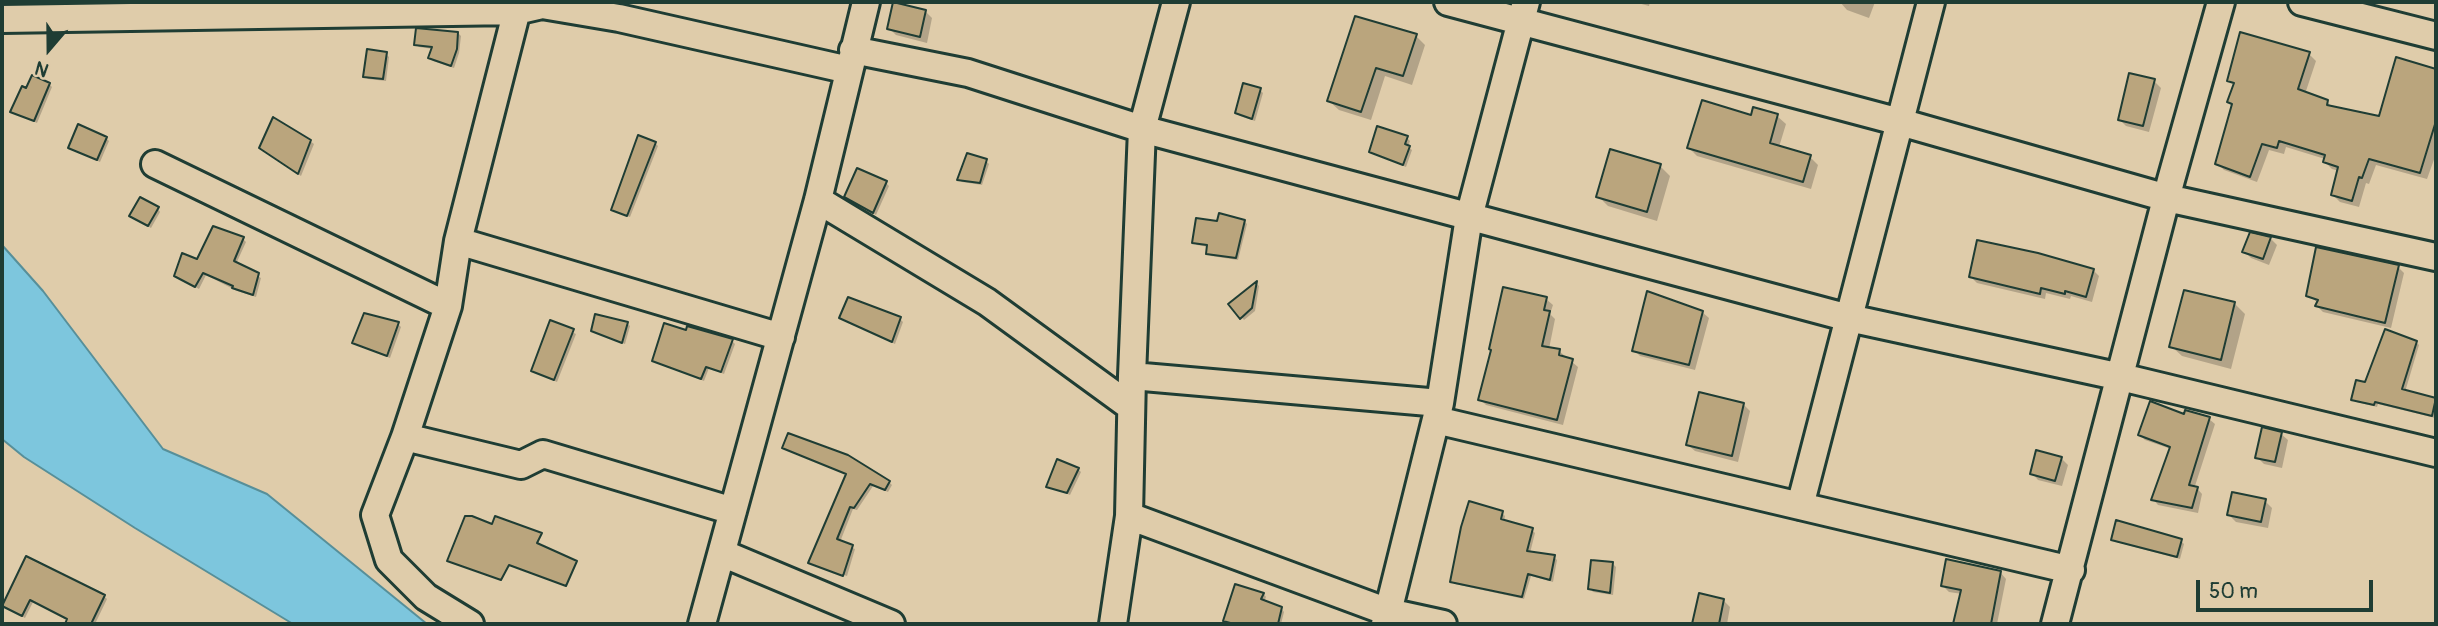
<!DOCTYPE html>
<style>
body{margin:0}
#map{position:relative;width:2438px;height:626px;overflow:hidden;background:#dfccaa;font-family:Pangolin,sans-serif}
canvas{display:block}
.frame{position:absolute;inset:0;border:4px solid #1f3d34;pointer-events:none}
.north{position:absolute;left:14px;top:14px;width:70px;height:70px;-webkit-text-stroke:5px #dfccaa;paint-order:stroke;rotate:200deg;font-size:19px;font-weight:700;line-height:28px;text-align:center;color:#1f3d34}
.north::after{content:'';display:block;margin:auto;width:24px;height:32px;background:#1f3d34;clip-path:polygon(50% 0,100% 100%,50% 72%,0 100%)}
.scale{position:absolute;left:2196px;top:580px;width:177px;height:32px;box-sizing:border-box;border:4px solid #1f3d34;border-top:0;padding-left:9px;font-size:21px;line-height:24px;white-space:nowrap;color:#1f3d34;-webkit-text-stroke:5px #dfccaa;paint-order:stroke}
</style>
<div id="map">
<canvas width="2438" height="626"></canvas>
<div class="frame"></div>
<div class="north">N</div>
<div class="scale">50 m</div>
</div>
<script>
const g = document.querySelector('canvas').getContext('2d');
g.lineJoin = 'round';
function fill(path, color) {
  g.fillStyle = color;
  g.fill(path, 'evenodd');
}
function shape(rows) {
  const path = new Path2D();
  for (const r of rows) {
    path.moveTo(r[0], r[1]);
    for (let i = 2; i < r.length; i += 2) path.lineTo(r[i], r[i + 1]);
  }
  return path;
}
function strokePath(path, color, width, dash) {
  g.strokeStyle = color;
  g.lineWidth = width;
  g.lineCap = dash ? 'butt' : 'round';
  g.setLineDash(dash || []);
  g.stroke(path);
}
const water = shape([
 [2,245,43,291,163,449,267,494,427,624,293,624,135,528,24,457,2,439,2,245]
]);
const shadow = shape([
 [1634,2,1650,2,1649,6],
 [1840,2,1875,2,1869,18,1847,10],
 [926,12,932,18,927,43,896,35,889,28],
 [458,33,461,36,459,53,454,68,433,61,430,58,433,49,419,47,416,44],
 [1416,36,1425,45,1412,85,1385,76,1371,120,1339,110,1329,101],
 [386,54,389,57,386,81,368,79,365,76],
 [2309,54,2316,61,2305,94,2327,102,2333,108,2380,118,2397,60,2436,71,2436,154,2427,179,2376,165,2369,184,2366,183,2359,207,2340,202,2333,195,2339,171,2332,169,2325,162,2325,159,2286,147,2284,154,2269,150,2257,182,2224,170,2217,163,2233,105,2229,102,2235,86,2229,81],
 [2154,81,2161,88,2149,132,2126,126,2119,119],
 [49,84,52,87,37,123,12,111,27,90],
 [1260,90,1263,93,1255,121,1240,116,1237,113],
 [1777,116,1786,124,1779,147,1810,157,1818,165,1811,189,1697,156,1689,148,1752,118],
 [106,138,109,141,100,162,70,148],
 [1407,138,1410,141,1408,147,1412,150,1406,167,1371,152],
 [310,141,314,144,301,176,265,151],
 [655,143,658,146,630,217,616,212,613,209],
 [986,161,989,164,982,185,962,182,959,179],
 [1660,166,1670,176,1657,221,1608,206,1598,196],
 [886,183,889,186,876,215,846,197],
 [158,209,160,212,151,228,135,219],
 [1244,221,1247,224,1238,260,1211,256,1208,253,1209,247,1197,245,1194,242,1219,223],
 [2270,238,2277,245,2269,265,2251,258,2244,251],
 [243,239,246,242,236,264,261,278,256,297,237,291,206,275,199,289,176,276,198,261],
 [2398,267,2404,273,2391,328,2323,312,2317,306,2318,303,2308,295],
 [2093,270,2099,276,2092,302,2071,296,2070,299,2046,293,2045,299,1977,283,1971,277],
 [1257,284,1259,286,1255,311,1244,320,1231,304],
 [2185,292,2235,304,2245,314,2231,369,2182,356,2171,346],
 [1546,299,1553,305,1550,314,1555,319,1549,349,1559,351,1578,367,1563,425,1486,405,1480,399],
 [1702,312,1709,318,1695,370,1640,356,1634,350],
 [841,317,900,319,903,322,895,344],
 [551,322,576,334,557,382,533,371],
 [627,323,630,326,625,344,593,331],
 [398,324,401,327,390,358,354,343],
 [732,341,735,344,724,374,709,368,704,381,654,361],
 [2416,342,2419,345,2405,392,2436,399,2435,418,2378,404,2377,407,2356,402,2353,399,2367,384],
 [1743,404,1750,411,1738,462,1695,451,1688,445],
 [2209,419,2215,424,2195,486,2202,494,2198,513,2158,505,2153,499,2171,449,2145,440,2140,435],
 [2281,434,2288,440,2282,468,2264,464,2257,457],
 [784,447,889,482,892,485,888,492,873,486,857,510,853,509,840,542,855,549,847,576,810,563,848,475],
 [2061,458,2068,465,2062,486,2038,480,2032,473],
 [1078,469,1081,472,1070,495,1048,486],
 [2265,501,2272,508,2268,528,2236,522,2229,515],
 [1502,513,1505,516,1504,522,1532,530,1535,533,1530,553,1554,557,1557,560,1553,582,1531,576,1524,599,1455,584,1452,581],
 [2113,539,2181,541,2184,544,2180,559,2116,542],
 [27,558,104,596,107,599,95,624,67,624,69,620,33,602,25,618,7,608],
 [1613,564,1616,567,1613,595,1593,592,1590,588],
 [2000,572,2006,579,1997,624,1954,624,1962,594,1949,592,1943,586],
 [1236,586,1264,594,1266,597,1264,602,1281,608,1284,612,1281,624,1224,624],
 [1700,595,1724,601,1730,607,1727,624,1694,624]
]);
const building = shape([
 [893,2,926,10,920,37,887,29,893,2],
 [1355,16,1417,34,1403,76,1376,68,1361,112,1327,101,1355,16],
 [416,28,458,32,457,49,451,66,428,58,432,47,414,45,416,28],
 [2240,32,2310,52,2298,89,2328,100,2327,105,2379,116,2396,57,2436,69,2436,121,2420,173,2369,159,2362,178,2359,177,2352,201,2331,195,2338,167,2323,162,2325,155,2279,141,2277,148,2262,144,2250,177,2215,164,2232,104,2227,102,2234,83,2227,81,2240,32],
 [367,49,387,52,383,79,363,77,367,49],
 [2129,73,2155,79,2143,126,2118,120,2129,73],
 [32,75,50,83,34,121,10,112,22,86,26,88,32,75],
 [1243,83,1261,88,1252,119,1235,113,1243,83],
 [1702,100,1751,115,1753,107,1778,114,1770,143,1811,155,1803,182,1687,148,1702,100],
 [273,117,311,140,298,174,259,148,273,117],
 [78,124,107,137,97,160,68,148,78,124],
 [1377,126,1408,136,1405,144,1410,146,1403,165,1369,152,1377,126],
 [638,135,656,142,627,216,611,210,638,135],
 [1610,149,1661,164,1647,212,1596,197,1610,149],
 [967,153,987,159,980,183,957,180,967,153],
 [857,168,887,181,873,213,844,197,857,168],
 [140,197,159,207,148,226,129,216,140,197],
 [1219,213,1245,220,1236,258,1206,254,1207,245,1192,243,1196,218,1217,221,1219,213],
 [213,226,244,237,234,261,259,273,253,295,232,288,233,286,203,273,195,287,174,276,182,253,197,259,213,226],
 [2250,232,2271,237,2263,259,2242,252,2250,232],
 [1977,240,2038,253,2094,269,2086,297,2065,291,2065,294,2041,288,2040,294,1969,277,1977,240],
 [2316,247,2399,265,2385,323,2315,306,2318,300,2306,296,2316,247],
 [1257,281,1252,308,1240,319,1228,304,1257,281],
 [1503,287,1547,297,1544,310,1550,311,1542,346,1560,349,1559,355,1573,359,1557,420,1478,400,1491,350,1489,349,1503,287],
 [2184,290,2235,302,2221,360,2169,347,2184,290],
 [1647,291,1703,311,1689,365,1632,351,1647,291],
 [848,297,901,317,892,342,839,318,848,297],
 [364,313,399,322,387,356,352,343,364,313],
 [595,314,628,322,622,343,591,331,595,314],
 [550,320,574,329,554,380,531,371,550,320],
 [664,323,686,330,687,326,733,339,721,372,706,367,701,379,652,361,664,323],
 [2385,329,2417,341,2402,389,2436,398,2432,416,2375,402,2374,405,2351,400,2356,380,2365,382,2385,329],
 [1699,392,1744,403,1732,456,1686,445,1699,392],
 [2150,401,2184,414,2185,410,2210,417,2189,485,2198,487,2192,508,2151,500,2170,447,2138,435,2150,401],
 [2262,427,2282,432,2275,462,2255,458,2262,427],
 [788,433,848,455,890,481,885,490,870,484,854,508,850,507,837,539,853,545,843,576,808,563,846,474,782,448,788,433],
 [2036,450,2062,457,2055,481,2030,474,2036,450],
 [1057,459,1079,468,1067,493,1046,487,1057,459],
 [2232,492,2266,499,2261,522,2227,515,2232,492],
 [1469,501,1503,511,1501,519,1533,528,1527,551,1555,555,1550,580,1528,574,1522,597,1450,582,1461,527,1469,501],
 [465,516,472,516,492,524,495,516,542,533,537,543,577,561,566,586,509,565,501,580,447,561,465,516],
 [2116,520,2182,539,2177,557,2111,540,2116,520],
 [26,556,105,595,91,624,65,624,67,619,30,600,22,616,2,606,26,556],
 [1946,559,2001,571,1991,624,1953,624,1961,590,1941,586,1946,559],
 [1591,560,1613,562,1610,593,1588,589,1591,560],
 [1235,584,1264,593,1261,599,1282,607,1278,624,1234,624,1223,621,1235,584],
 [1699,593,1724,599,1719,624,1692,624,1699,593]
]);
const street = shape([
 [1448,2,1900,122,2167,198,2436,257],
 [2302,2,2436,36],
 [2,19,516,11,542,5,619,18,849,70],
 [853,50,968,73,1142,129,1849,318,2121,377,2436,453],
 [155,164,448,306],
 [818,200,987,302,1131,407],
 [458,241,781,337],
 [1132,376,1440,403],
 [1436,420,2071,570],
 [405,437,521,465,543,454,733,511],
 [1800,506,1931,2],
 [1129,516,1388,612,1443,624],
 [722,553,891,624],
 [470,624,426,597,389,560,375,515,405,437,448,306,458,241,519,2],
 [702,624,818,200,866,2],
 [1113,624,1129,516,1132,376,1142,129,1176,2],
 [1385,624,1440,403,1469,217,1526,2],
 [2055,624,2171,180,2221,2]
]);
fill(water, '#7dc6dd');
strokePath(water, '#578f99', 2);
fill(shadow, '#0003');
fill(building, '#baa57d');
strokePath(building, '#1f3d34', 2);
strokePath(street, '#1f3d34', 32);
strokePath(street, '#dfccaa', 26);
</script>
